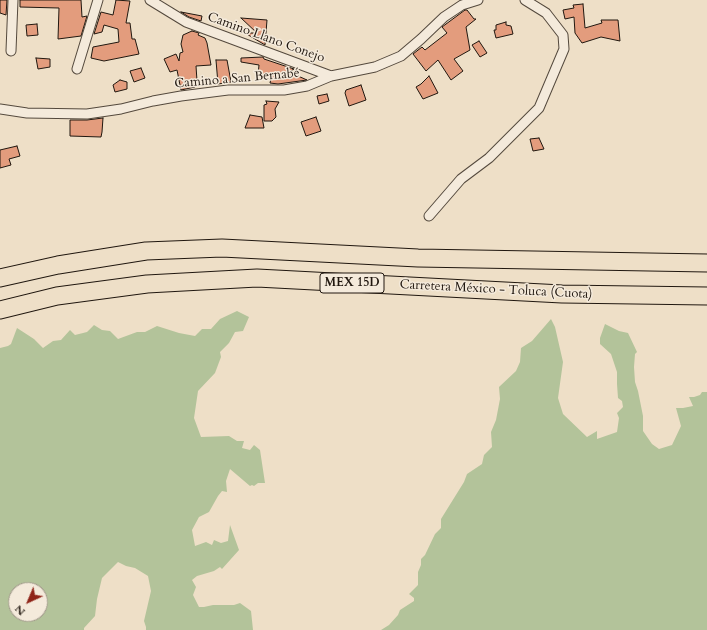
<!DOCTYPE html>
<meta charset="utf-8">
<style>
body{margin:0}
#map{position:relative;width:707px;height:630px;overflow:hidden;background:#eedfc7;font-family:Cardo,serif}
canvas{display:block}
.north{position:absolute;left:8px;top:582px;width:40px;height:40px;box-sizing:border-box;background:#f4eadb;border:1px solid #9f9689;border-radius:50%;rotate:224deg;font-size:11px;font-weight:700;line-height:16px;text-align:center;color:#20170f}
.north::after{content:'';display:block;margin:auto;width:14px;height:18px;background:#8f2418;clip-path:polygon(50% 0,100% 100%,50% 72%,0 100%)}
</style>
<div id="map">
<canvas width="707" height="630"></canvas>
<div class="north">N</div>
</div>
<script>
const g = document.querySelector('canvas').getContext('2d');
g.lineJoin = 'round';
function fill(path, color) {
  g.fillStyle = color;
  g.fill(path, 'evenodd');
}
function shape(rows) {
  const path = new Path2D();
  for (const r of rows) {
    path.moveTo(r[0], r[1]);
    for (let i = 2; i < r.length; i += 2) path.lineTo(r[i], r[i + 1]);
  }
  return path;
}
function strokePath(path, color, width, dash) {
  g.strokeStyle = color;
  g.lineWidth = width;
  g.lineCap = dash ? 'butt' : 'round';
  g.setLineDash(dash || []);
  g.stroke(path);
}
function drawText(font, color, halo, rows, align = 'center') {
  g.font = font + ' Cardo,serif';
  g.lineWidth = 3;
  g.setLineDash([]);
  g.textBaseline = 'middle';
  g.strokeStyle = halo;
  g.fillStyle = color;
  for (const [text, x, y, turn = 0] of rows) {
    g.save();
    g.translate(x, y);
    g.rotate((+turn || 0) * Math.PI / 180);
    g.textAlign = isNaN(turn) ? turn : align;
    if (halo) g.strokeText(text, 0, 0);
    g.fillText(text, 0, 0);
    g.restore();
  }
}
const green = shape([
 [237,311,249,317,243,331,235,332,229,343,220,352,221,357,215,373,198,391,194,418,201,437,229,436,237,441,244,441,242,448,250,450,254,445,260,450,265,483,258,483,254,486,252,485,250,486,230,469,226,481,227,492,222,491,218,496,209,512,199,517,192,530,195,546,206,542,212,545,214,540,221,543,228,541,230,525,239,550,222,569,220,567,214,571,197,576,192,580,196,587,193,595,199,607,204,607,213,605,234,605,240,603,251,611,253,630,146,630,146,627,144,621,151,591,148,576,135,568,126,566,118,562,102,578,97,599,95,616,84,628,84,630,0,630,0,348,8,346,11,344,17,328,34,339,43,348,53,341,61,340,70,330,75,335,87,332,94,325,102,330,110,331,118,339,137,332,145,332,157,326,179,333,195,336,202,329,211,329,220,319],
 [16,590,40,590,40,614,16,614],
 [551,319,555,327,563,362,558,398,563,414,587,437,597,431,597,439,617,432,619,418,617,413,623,407,622,401,618,398,617,384,617,372,611,354,600,344,600,338,605,324,619,331,628,333,637,352,635,354,634,367,635,382,638,391,643,416,643,431,652,444,659,449,672,445,681,426,676,408,683,408,693,406,689,397,694,397,700,395,702,392,707,392,707,630,381,630,389,625,398,615,400,610,414,601,414,598,409,594,418,585,418,572,421,565,421,559,425,555,435,534,441,528,441,519,464,482,467,474,482,464,484,455,492,447,491,432,496,420,500,399,499,387,516,371,520,362,521,348,532,341]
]);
const building = shape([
 [0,0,7,0,6,15,0,13,0,0],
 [20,0,81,0,82,17,87,16,81,36,58,39,59,8,20,7,20,0],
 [116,0,130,1,126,23,130,23,132,39,135,39,139,54,104,61,91,58,93,47,119,42,118,29,104,25,102,32,94,34,101,12,113,15,116,0],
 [583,4,585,28,602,23,601,20,618,20,620,41,601,37,582,43,575,33,574,17,565,19,563,10,574,8,573,5,583,4],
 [465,10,467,10,474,19,476,19,466,27,470,50,454,59,463,71,451,80,438,60,426,71,413,54,422,47,425,50,447,33,442,27,465,10],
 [181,12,202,16,201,21,189,17,181,12],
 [241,18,267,20,265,45,245,33,257,33,241,18],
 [506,22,506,25,511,26,513,34,496,38,494,30,496,30,496,25,506,22],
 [37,24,38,35,27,36,26,25,37,24],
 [192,31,199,33,198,35,205,38,207,43,211,65,196,66,197,81,195,87,181,90,177,70,170,72,164,59,176,54,179,61,180,53,183,52,181,44,183,35,192,31],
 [479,41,487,53,480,57,472,45,479,41],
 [263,57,264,59,294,69,289,72,307,80,278,84,270,83,272,74,258,75,259,65,241,62,241,58,263,57],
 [36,58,50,59,50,67,38,69,36,58],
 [216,60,227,60,231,82,218,84,216,60],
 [141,68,145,78,134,82,130,71,141,68],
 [429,76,438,93,423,99,416,87,421,84,429,76],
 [120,80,127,82,127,89,115,92,113,85,120,80],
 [361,85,366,100,349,106,345,93,346,90,361,85],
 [327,94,329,101,319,104,317,96,327,94],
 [266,101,279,102,275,109,276,117,272,121,264,121,264,105,267,104,266,101],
 [250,115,262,117,264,128,245,128,250,115],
 [316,117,321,131,306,136,301,122,316,117],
 [103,118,102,132,101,137,70,136,70,120,87,120,103,118],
 [539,138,544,149,533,151,530,139,539,138],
 [17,146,20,156,9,159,11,165,0,168,0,150,17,146]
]);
const minor = shape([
 [150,0,186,22,331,76],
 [11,51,13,0],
 [77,69,98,0],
 [0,109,27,113,87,114,121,109,153,101,181,96,228,90,284,90,307,86,331,76,375,67,401,56,421,39,444,17,462,5,478,0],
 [429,216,461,179,489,158,539,108,564,49,563,35,546,13,525,0]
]);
const motorway = shape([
 [0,278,58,265,146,251,222,248,418,258,707,263],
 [0,310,57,296,147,284,257,278,562,294,707,296]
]);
const shields = [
 [352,283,64]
];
const shieldNames = [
 ["MEX 15D",352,283]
];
const streetNames = [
 ["Camino Llano Conejo",266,38,20],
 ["Camino a San Bernabé",237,79,-5],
 ["Carretera México - Toluca (Cuota)",496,290,3]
];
fill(green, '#b3c39a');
fill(building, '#e39c7d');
strokePath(building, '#20170f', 1);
strokePath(minor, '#54493d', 11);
strokePath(motorway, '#20170f', 19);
strokePath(minor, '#f4eadb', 9);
strokePath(motorway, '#eedfc7', 17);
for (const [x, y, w] of shields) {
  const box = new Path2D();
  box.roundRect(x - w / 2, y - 10, w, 20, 3);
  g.fillStyle = '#f4eadb';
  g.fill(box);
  strokePath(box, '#20170f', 1);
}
drawText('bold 12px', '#20170f', null, shieldNames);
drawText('13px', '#20170f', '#f4eadb', streetNames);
</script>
